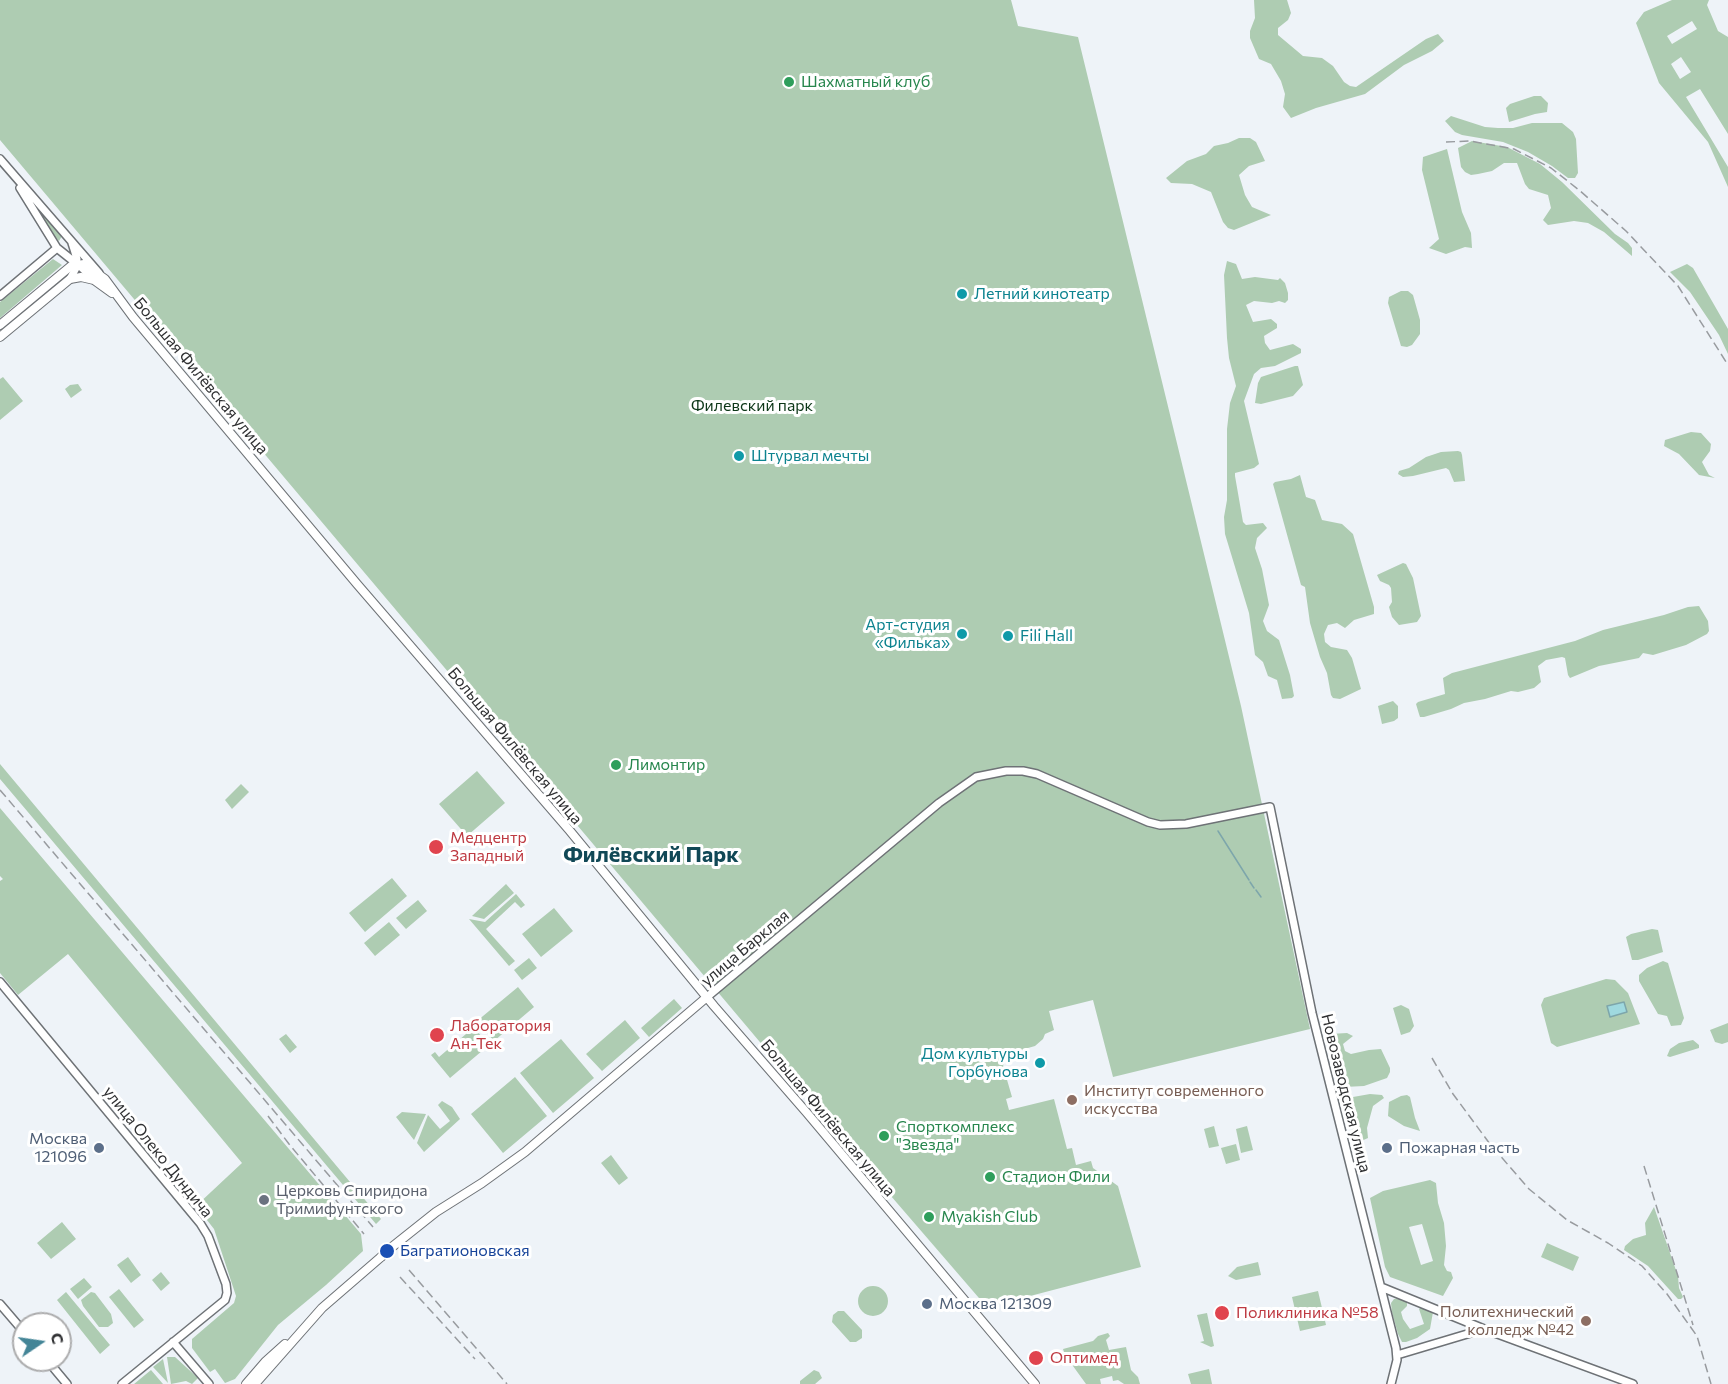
<!DOCTYPE html>
<meta charset="utf-8">
<style>
body{margin:0}
#map{position:relative;width:1728px;height:1384px;overflow:hidden;background:#eef3f8;font-family:Commissioner,sans-serif}
canvas{display:block}
.north{position:absolute;left:12px;top:1312px;width:60px;height:60px;box-sizing:border-box;background:#fff;border:2px solid #acacad;border-radius:50%;rotate:77deg;font-size:16px;font-weight:700;line-height:24px;text-align:center;color:#2f3032}
.north::after{content:'';display:block;margin:auto;width:21px;height:27px;background:#448597;clip-path:polygon(50% 0,100% 100%,50% 72%,0 100%)}
</style>
<div id="map">
<canvas width="1728" height="1384"></canvas>
<div class="north">С</div>
</div>
<script>
const g = document.querySelector('canvas').getContext('2d');
g.lineJoin = 'round';
function fill(path, color) {
  g.fillStyle = color;
  g.fill(path, 'evenodd');
}
function shape(rows) {
  const path = new Path2D();
  for (const r of rows) {
    if (r.length === 3) {
      path.moveTo(r[0] + r[2], r[1]);
      path.arc(r[0], r[1], r[2], 0, 2 * Math.PI);
      continue;
    }
    path.moveTo(r[0], r[1]);
    for (let i = 2; i < r.length; i += 2) path.lineTo(r[i], r[i + 1]);
  }
  return path;
}
function strokePath(path, color, width, dash) {
  g.strokeStyle = color;
  g.lineWidth = width;
  g.lineCap = dash ? 'butt' : 'round';
  g.setLineDash(dash || []);
  g.stroke(path);
}
function drawText(font, color, halo, rows, align = 'center') {
  g.font = font + ' Commissioner,sans-serif';
  g.lineWidth = 6;
  g.setLineDash([]);
  g.textBaseline = 'middle';
  g.strokeStyle = halo;
  g.fillStyle = color;
  for (const [text, x, y, turn = 0] of rows) {
    g.save();
    g.translate(x, y);
    g.rotate((+turn || 0) * Math.PI / 180);
    g.textAlign = isNaN(turn) ? turn : align;
    if (halo) g.strokeText(text, 0, 0);
    g.fillText(text, 0, 0);
    g.restore();
  }
}
const green = shape([
 [0,0,1011,0,1018,26,1078,37,1241,706,1310,1029,1113,1077,1093,1000,1049,1011,1054,1030,1045,1034,1043,1039,1035,1046,1021,1050,1007,1058,1003,1066,1012,1097,1006,1099,1009,1110,1054,1099,1067,1149,1072,1148,1076,1165,1091,1161,1093,1168,1118,1186,1141,1267,988,1307,985,1305,834,1130,0,140],
 [1254,0,1287,0,1291,13,1288,20,1278,28,1278,35,1303,56,1322,58,1333,66,1344,82,1350,86,1356,87,1426,39,1438,34,1444,41,1432,51,1404,65,1365,94,1316,108,1291,118,1283,107,1285,94,1281,81,1271,64,1259,59,1250,38,1250,31,1255,18],
 [1672,0,1709,0,1707,5,1718,31,1728,37,1728,134,1700,89,1686,97,1728,167,1728,187,1708,142,1659,83,1636,23,1644,12],
 [1692,21,1697,29,1672,44,1667,36],
 [1681,57,1691,72,1680,79,1671,64],
 [1534,96,1541,96,1548,103,1547,112,1535,114,1509,122,1506,108,1510,104],
 [1451,116,1485,127,1498,128,1513,128,1532,123,1562,123,1573,132,1576,139,1578,173,1575,178,1568,178,1552,166,1528,152,1503,142,1462,135,1455,132,1445,121],
 [1239,138,1250,138,1256,142,1265,161,1249,166,1239,175,1245,195,1252,207,1271,215,1234,230,1228,228,1223,222,1211,192,1192,184,1171,183,1166,178,1187,161,1206,154,1214,146,1228,143],
 [1472,141,1507,147,1540,164,1562,182,1615,234,1628,243,1632,248,1632,256,1604,232,1588,223,1574,221,1548,225,1543,220,1551,208,1548,195,1529,189,1525,184,1517,163,1504,163,1492,171,1478,174,1471,175,1465,172,1461,167,1458,148],
 [1447,149,1462,212,1471,233,1472,248,1465,247,1446,254,1429,248,1439,239,1422,170,1423,157],
 [29,195,62,236,59,241,52,235],
 [53,259,62,265,0,318,0,302],
 [1227,261,1236,264,1242,279,1255,277,1278,280,1280,278,1285,283,1288,293,1288,300,1285,303,1279,301,1272,303,1254,301,1246,305,1253,322,1271,319,1277,324,1277,328,1264,336,1265,343,1270,350,1293,344,1301,349,1301,353,1275,366,1261,368,1254,374,1244,401,1259,464,1254,468,1235,473,1235,476,1243,522,1246,525,1263,523,1267,528,1257,538,1255,548,1262,569,1269,605,1263,621,1267,631,1279,640,1290,675,1294,696,1292,698,1282,699,1277,680,1268,676,1263,662,1255,655,1249,613,1225,534,1224,517,1227,500,1227,429,1230,403,1236,386,1229,358,1227,338,1224,275],
 [1687,264,1693,268,1728,329,1728,354,1719,335,1690,292,1670,272],
 [1401,291,1408,291,1413,295,1420,320,1420,334,1412,345,1407,347,1401,346,1388,303,1389,297],
 [1295,366,1298,366,1303,385,1293,396,1261,404,1255,403,1258,383,1261,377],
 [3,377,23,401,0,420,0,379],
 [78,384,82,390,71,398,65,389,70,385],
 [1691,432,1701,433,1711,444,1710,451,1702,462,1709,475,1715,478,1699,475,1679,454,1664,446,1665,440],
 [1458,451,1461,452,1462,455,1465,481,1454,482,1449,470,1446,468,1413,476,1403,477,1398,474,1399,471,1409,468,1426,457,1441,452],
 [1300,475,1306,497,1315,500,1322,520,1342,524,1353,534,1374,607,1374,614,1354,620,1345,628,1337,623,1328,625,1324,634,1325,642,1331,647,1347,650,1352,658,1361,689,1340,699,1333,698,1331,695,1327,673,1320,657,1310,623,1305,587,1301,585,1273,484,1275,482,1291,479],
 [1403,563,1406,564,1413,578,1421,616,1417,622,1399,625,1392,617,1389,607,1392,602,1391,588,1389,585,1380,581,1377,575],
 [1699,606,1708,621,1709,631,1707,634,1686,645,1653,655,1643,653,1639,658,1599,666,1570,678,1568,675,1565,658,1562,657,1546,660,1538,666,1541,682,1534,688,1518,692,1511,691,1485,699,1464,703,1451,709,1424,717,1420,717,1419,714,1416,704,1418,702,1445,694,1443,678,1452,673,1575,641,1603,630,1664,615,1688,607],
 [1393,701,1398,706,1398,718,1394,721,1382,724,1378,706],
 [0,764,381,1219,376,1224,0,779],
 [477,771,505,803,467,836,439,804],
 [241,784,249,792,232,809,225,800],
 [0,808,361,1234,363,1251,326,1285,278,1325,235,1379,225,1383,215,1369,210,1372,192,1348,192,1339,234,1303,236,1296,214,1229,196,1206,242,1163,68,954,18,995,0,973,0,881,3,879,0,876],
 [392,878,407,896,365,932,349,913],
 [506,884,514,893,484,919,472,916],
 [516,894,525,905,521,908,515,902,486,929,515,961,509,966,469,919,485,922],
 [418,900,427,911,406,929,396,918],
 [554,908,573,931,541,957,522,934],
 [389,922,400,935,375,956,364,943],
 [1652,929,1658,930,1663,952,1638,960,1632,960,1626,937,1631,934],
 [529,958,537,968,522,980,514,970],
 [1663,961,1668,963,1684,1018,1681,1025,1671,1026,1667,1016,1658,1014,1639,981,1639,975,1647,968],
 [1606,979,1615,980,1628,993,1640,1024,1557,1047,1551,1043,1541,1005,1544,998],
 [518,987,534,1007,494,1041,477,1021],
 [674,999,682,1008,649,1037,641,1028],
 [1401,1005,1409,1009,1414,1026,1410,1032,1401,1035,1393,1008],
 [625,1020,640,1038,602,1071,586,1054],
 [470,1023,489,1045,450,1078,431,1055,435,1052,439,1057,466,1034,462,1029],
 [1728,1023,1728,1042,1722,1044,1715,1042,1710,1030],
 [1347,1033,1353,1036,1343,1044,1345,1051,1351,1054,1369,1050,1381,1049,1390,1068,1390,1072,1387,1078,1364,1086,1344,1087,1329,1037,1330,1034],
 [286,1034,297,1047,290,1053,279,1039],
 [561,1039,594,1078,553,1113,520,1073],
 [1693,1040,1699,1045,1699,1048,1670,1057,1667,1056,1670,1049,1679,1043],
 [515,1077,547,1116,503,1153,471,1114],
 [1370,1094,1382,1095,1384,1098,1373,1106,1367,1128,1368,1138,1359,1142,1352,1130,1347,1105,1353,1097],
 [1407,1095,1410,1097,1415,1118,1420,1131,1404,1126,1388,1116,1389,1102,1401,1096],
 [442,1101,452,1107,460,1119,424,1152,417,1143,428,1115,440,1129,450,1121,438,1105],
 [402,1112,426,1114,414,1140,396,1117],
 [1214,1126,1219,1146,1209,1148,1204,1129],
 [1247,1126,1253,1150,1241,1153,1236,1129],
 [1236,1144,1240,1160,1226,1164,1221,1148],
 [611,1155,628,1178,619,1185,601,1163],
 [1430,1180,1436,1183,1438,1203,1444,1223,1446,1246,1444,1265,1447,1271,1451,1272,1453,1278,1443,1296,1390,1277,1385,1267,1370,1198,1383,1191],
 [1422,1224,1433,1261,1421,1265,1409,1227],
 [1654,1207,1678,1276,1679,1288,1683,1297,1681,1299,1678,1299,1648,1266,1624,1250,1625,1246,1633,1239,1646,1235,1645,1223],
 [62,1222,76,1239,51,1259,37,1243],
 [1547,1243,1579,1257,1573,1271,1541,1257],
 [128,1257,141,1275,131,1283,117,1265],
 [1258,1262,1261,1275,1236,1280,1228,1276,1237,1267],
 [161,1272,170,1283,161,1291,152,1280],
 [84,1278,92,1287,78,1299,70,1289],
 [873,1301,15],
 [119,1289,144,1320,134,1328,109,1297],
 [1318,1291,1326,1325,1300,1331,1292,1297],
 [66,1292,110,1345,100,1354,57,1300],
 [91,1292,95,1293,111,1314,113,1323,108,1327,99,1327,83,1306,81,1300],
 [1400,1298,1407,1301,1407,1306,1401,1312,1403,1319,1410,1329,1424,1324,1419,1309,1422,1306,1429,1307,1433,1312,1430,1329,1417,1338,1406,1342,1402,1342,1398,1334,1392,1312,1391,1303,1394,1299],
 [838,1311,844,1311,862,1330,862,1338,856,1342,850,1342,832,1322,833,1315],
 [1207,1313,1214,1346,1211,1347,1200,1342,1204,1341,1197,1315],
 [1108,1333,1110,1336,1106,1340,1109,1350,1126,1347,1131,1370,1138,1377,1140,1384,1124,1384,1118,1380,1113,1381,1112,1376,1100,1379,1101,1384,1086,1384,1065,1355,1063,1349,1093,1341,1098,1336],
 [167,1357,175,1357,198,1378,192,1384,186,1381,171,1384],
 [163,1359,168,1383,153,1367],
 [1209,1369,1212,1384,1191,1384,1188,1374],
 [151,1370,163,1384,134,1384],
 [814,1370,819,1372,822,1378,815,1384,800,1384,800,1381]
]);
const water = shape([
 [1624,1002,1627,1012,1610,1017,1607,1006,1624,1002]
]);
const stream = shape([
 [1218,831,1249,880],
 [1250,882,1254,888],
 [1256,890,1261,897]
]);
const tertiary = shape([
 [0,159,99,273],
 [20,188,57,248,82,268,94,280],
 [70,279,76,268,77,259,72,243],
 [0,296,57,248],
 [0,982,200,1223,208,1236,226,1284,227,1293,225,1300,122,1384],
 [707,997,939,803,976,777,1006,771,1023,771,1037,774,1148,822,1160,825,1186,824,1270,807,1312,1013,1396,1348,1397,1360,1391,1384],
 [1381,1287,1484,1329,1633,1384],
 [0,1304,24,1332],
 [173,1342,209,1384],
 [1397,1355,1484,1329],
 [47,1360,67,1384]
]);
const secondary = shape([
 [0,325,71,266,84,264,105,279,133,317,357,584,570,831,714,1006,807,1113,1035,1384],
 [0,337,70,279,81,277,94,280,112,293],
 [392,1247,436,1212,482,1183,525,1152,707,997],
 [246,1384,265,1362,285,1344],
 [255,1384,322,1308,381,1257]
]);
const rail = shape([
 [1446,142,1470,141,1514,149,1551,168,1579,190,1626,231,1678,286,1728,365],
 [0,790,373,1227],
 [1432,1058,1453,1094,1490,1144,1529,1189,1567,1220,1608,1243,1642,1266,1667,1294,1697,1336,1711,1384],
 [268,1116,289,1144,364,1234],
 [1644,1166,1693,1325],
 [409,1270,507,1384],
 [400,1277,475,1359]
]);
const secondaryBridge = shape([
 [381,1257,392,1247]
]);
const markers = [
 [789,82,6,"#2e9e5b"],
 [962,294,6,"#0f9aa8"],
 [739,456,6,"#0f9aa8"],
 [962,634,6,"#0f9aa8"],
 [1008,636,6,"#0f9aa8"],
 [616,765,6,"#2e9e5b"],
 [436,847,8,"#e0444e"],
 [437,1035,8,"#e0444e"],
 [1040,1063,6,"#0f9aa8"],
 [1072,1100,6,"#8d6e63"],
 [884,1136,6,"#2e9e5b"],
 [99,1148,6,"#5c6f8a"],
 [1387,1148,6,"#5c6f8a"],
 [990,1177,6,"#2e9e5b"],
 [264,1200,6,"#6b7280"],
 [929,1217,6,"#2e9e5b"],
 [387,1251,8,"#1a4fb4"],
 [927,1304,6,"#5c6f8a"],
 [1222,1313,8,"#e0444e"],
 [1586,1321,6,"#8d6e63"],
 [1036,1358,8,"#e0444e"]
];
const leisureNames = [
 ["Шахматный клуб",801,82],
 ["Лимонтир",628,765],
 ["Спорткомплекс",896,1127],
 ["\"Звезда\"",896,1145],
 ["Стадион Фили",1002,1177],
 ["Myakish Club",941,1217]
];
const cultureNames = [
 ["Летний кинотеатр",974,294],
 ["Штурвал мечты",751,456],
 ["Арт-студия",950,625,"right"],
 ["«Филька»",950,643,"right"],
 ["Fili Hall",1020,636],
 ["Дом культуры",1028,1054,"right"],
 ["Горбунова",1028,1072,"right"]
];
const streetNames = [
 ["Большая Филёвская улица",201,376,50],
 ["Большая Филёвская улица",515,746,50],
 ["улица Барклая",745,948,-40],
 ["Новозаводская улица",1346,1093,76],
 ["Большая Филёвская улица",828,1118,50],
 ["улица Олеко Дундича",158,1152,51]
];
const parkNames = [
 ["Филевский парк",752,406]
];
const healthNames = [
 ["Медцентр",450,838],
 ["Западный",450,856],
 ["Лаборатория",450,1026],
 ["Ан-Тек",450,1044],
 ["Поликлиника №58",1236,1313],
 ["Оптимед",1050,1358]
];
const educationNames = [
 ["Институт современного",1084,1091],
 ["искусства",1084,1109],
 ["Политехнический",1574,1312,"right"],
 ["колледж №42",1574,1330,"right"]
];
const serviceNames = [
 ["Москва",87,1139,"right"],
 ["121096",87,1157,"right"],
 ["Пожарная часть",1399,1148],
 ["Москва 121309",939,1304]
];
const worshipNames = [
 ["Церковь Спиридона",276,1191],
 ["Тримифунтского",276,1209]
];
const transitNames = [
 ["Багратионовская",400,1251]
];
const districtNames = [
 ["Филёвский Парк",651,855]
];
fill(green, '#aeccb2');
fill(water, '#9fd9df');
strokePath(water, '#7da6ab', 1.5);
strokePath(stream, '#7da6ab', 1.5);
strokePath(tertiary, '#6e7276', 10);
strokePath(secondary, '#6e7276', 10);
strokePath(tertiary, '#fff', 7);
strokePath(secondary, '#fff', 8);
strokePath(rail, '#989b9f', 1.5, [9, 4.5]);
strokePath(secondaryBridge, '#6e7276', 10, []);
strokePath(secondaryBridge, '#fff', 8);
for (const [x, y, r, color] of markers) {
  const dot = new Path2D();
  dot.arc(x, y, r, 0, 2 * Math.PI);
  g.fillStyle = color;
  g.fill(dot);
  strokePath(dot, '#fff', 2);
}
drawText('16px', '#27864d', '#fff', leisureNames, 'left');
drawText('16px', '#0d838f', '#fff', cultureNames, 'left');
drawText('16px', '#2f3032', '#fff', streetNames);
drawText('16px', '#0d3718', '#fff', parkNames);
drawText('16px', '#be3a42', '#fff', healthNames, 'left');
drawText('16px', '#785e54', '#fff', educationNames, 'left');
drawText('16px', '#4e5e75', '#fff', serviceNames, 'left');
drawText('16px', '#5b616d', '#fff', worshipNames, 'left');
drawText('16px', '#164399', '#fff', transitNames, 'left');
drawText('bold 22px', '#114856', '#fff', districtNames);
</script>
